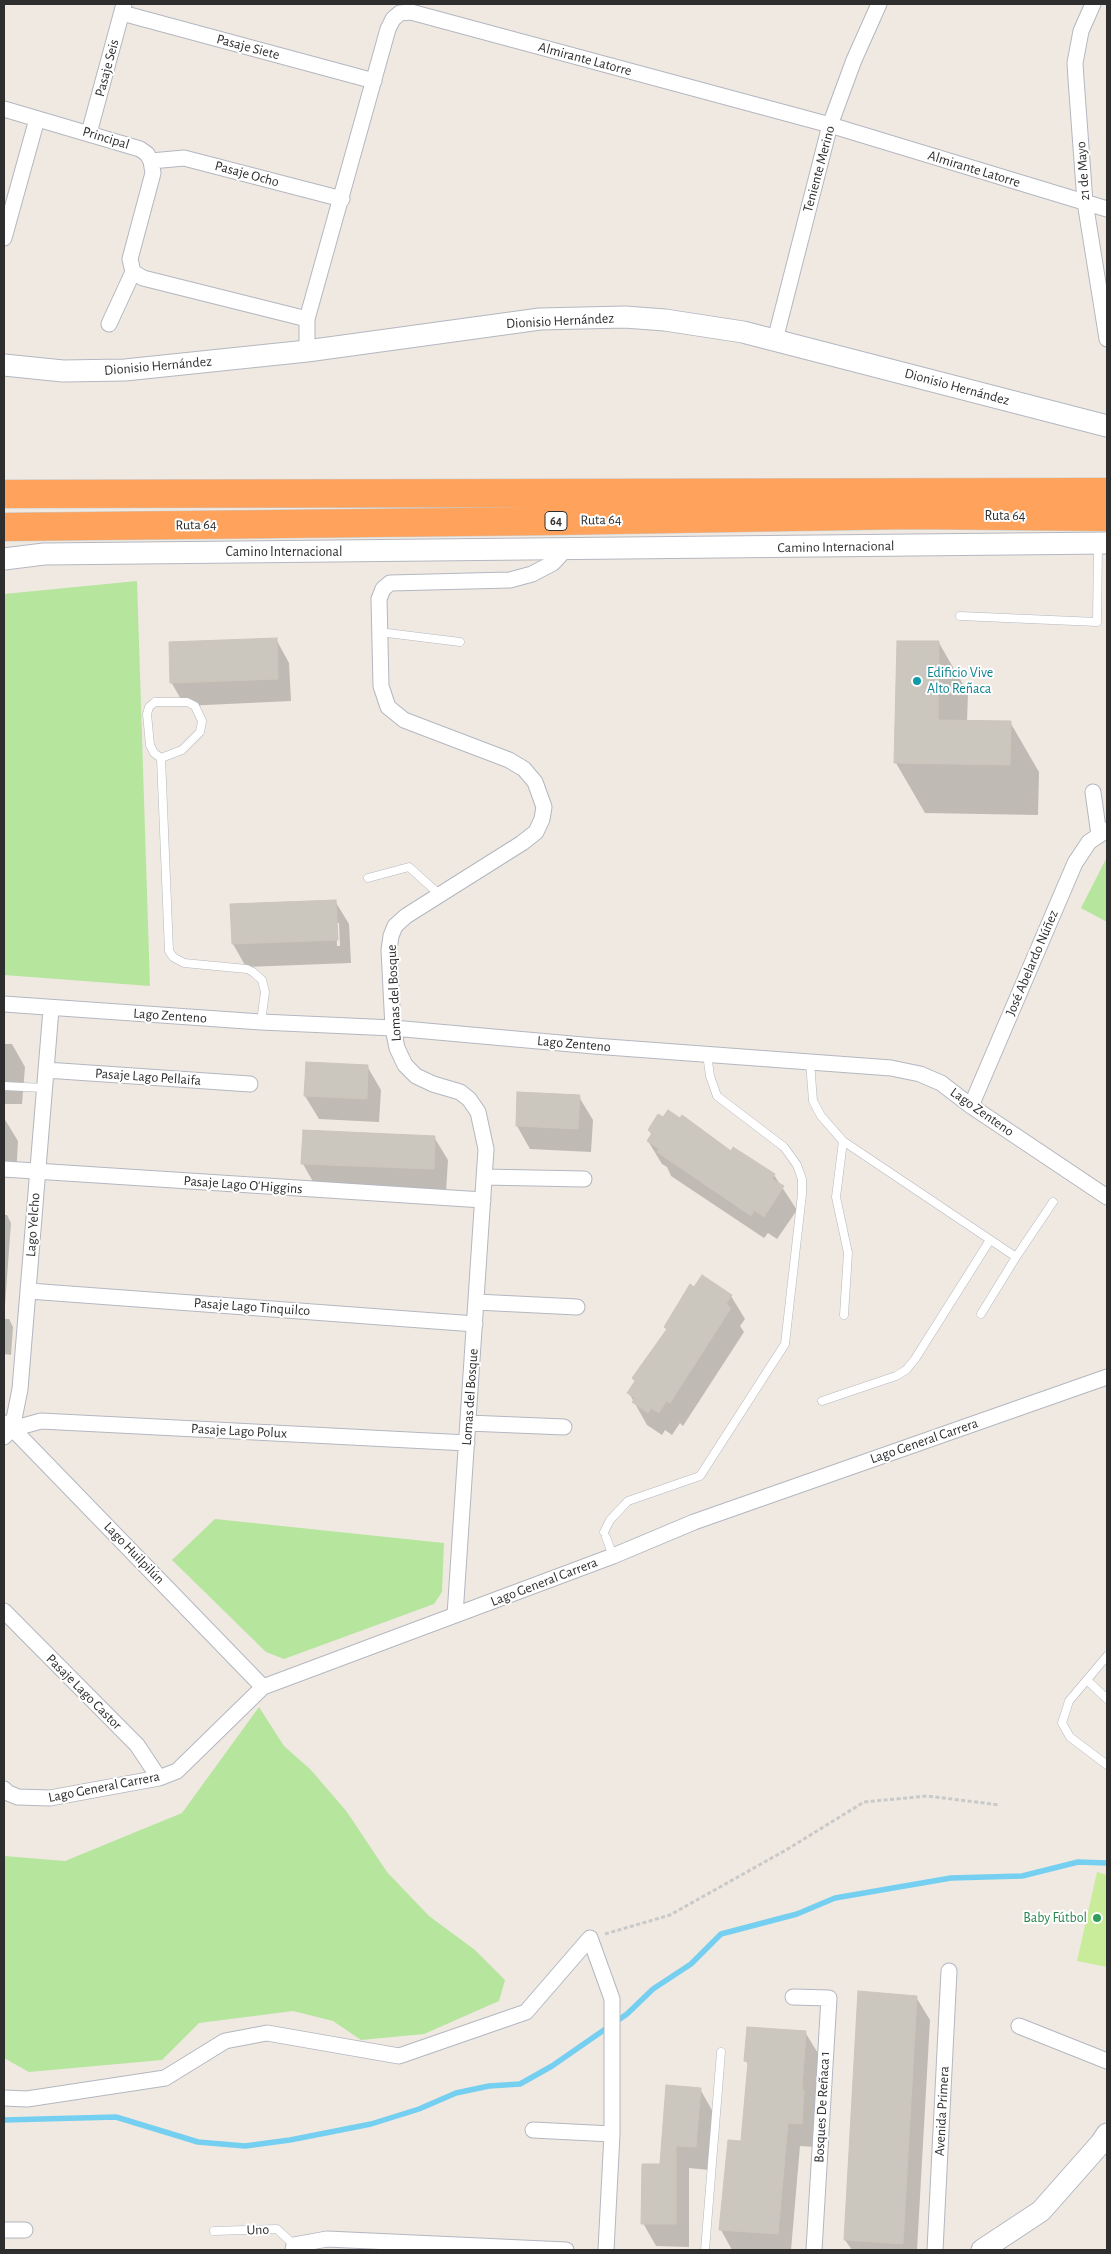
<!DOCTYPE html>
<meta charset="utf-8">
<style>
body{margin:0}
#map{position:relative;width:1111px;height:2254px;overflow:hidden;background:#efe9e1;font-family:"Alegreya Sans",sans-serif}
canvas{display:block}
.frame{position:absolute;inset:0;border:5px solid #2e2e2e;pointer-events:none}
</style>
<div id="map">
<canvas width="1111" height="2254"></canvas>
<div class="frame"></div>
</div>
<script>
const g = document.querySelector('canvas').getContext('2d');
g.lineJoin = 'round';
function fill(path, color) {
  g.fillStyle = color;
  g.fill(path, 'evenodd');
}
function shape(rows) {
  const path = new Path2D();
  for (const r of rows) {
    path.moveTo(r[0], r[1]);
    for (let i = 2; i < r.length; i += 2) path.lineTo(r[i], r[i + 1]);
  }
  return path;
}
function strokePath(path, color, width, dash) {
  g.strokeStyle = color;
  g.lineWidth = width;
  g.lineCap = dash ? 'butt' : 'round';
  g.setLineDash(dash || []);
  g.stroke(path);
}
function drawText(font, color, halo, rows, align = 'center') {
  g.font = font + ' "Alegreya Sans",sans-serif';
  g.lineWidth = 4;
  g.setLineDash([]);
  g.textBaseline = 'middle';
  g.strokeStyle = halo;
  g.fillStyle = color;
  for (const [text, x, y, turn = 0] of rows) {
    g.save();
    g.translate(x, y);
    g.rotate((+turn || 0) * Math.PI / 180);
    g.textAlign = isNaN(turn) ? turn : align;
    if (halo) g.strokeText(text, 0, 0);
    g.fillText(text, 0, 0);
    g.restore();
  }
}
const green = shape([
 [137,581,150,986,4,975,4,594],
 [1107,857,1107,922,1081,908],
 [215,1519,444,1543,442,1592,434,1604,284,1659,266,1652,172,1560],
 [259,1707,284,1746,311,1770,347,1812,387,1872,429,1916,475,1950,505,1980,499,2001,424,2034,361,2040,333,2021,293,2011,199,2023,162,2060,29,2072,4,2058,4,1856,65,1861,182,1813]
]);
const pitch = shape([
 [1097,1872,1107,1875,1107,1967,1077,1961]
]);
const shadow = shape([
 [276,639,289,663,291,701,185,706,171,682],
 [939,643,968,693,967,722,1010,722,1039,772,1038,815,925,813,896,763],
 [335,901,349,924,351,963,246,967,233,944],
 [336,923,339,923,340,946,337,946],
 [4,1044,12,1044,25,1067,22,1104,4,1104],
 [367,1066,381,1090,379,1122,319,1119,305,1096],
 [579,1097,593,1120,591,1152,530,1149,517,1126],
 [4,1118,18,1141,16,1178,4,1177],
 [649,1130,731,1152,774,1175,797,1210,777,1239,768,1233,764,1238,671,1176,667,1167,662,1164,648,1141,652,1136],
 [434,1137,448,1160,446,1192,316,1187,303,1164],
 [4,1215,7,1215,11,1223,4,1319,9,1319,13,1327,11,1355,4,1354],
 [695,1289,731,1296,745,1319,740,1326,744,1332,683,1426,680,1423,672,1435,665,1430,662,1435,647,1425,629,1393,667,1330,665,1327],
 [916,1997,930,2020,917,2250,852,2250,845,2240],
 [805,2032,819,2055,815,2110,817,2114,815,2147,800,2146,791,2250,732,2250,721,2230,742,2142,749,2066,746,2061],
 [700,2089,713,2112,709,2170,689,2168,689,2247,656,2246,643,2223,661,2166]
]);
const stream = shape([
 [4,2120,116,2117,198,2142,245,2146,290,2140,371,2124,419,2109,456,2093,489,2086,520,2084,552,2066,627,2014,653,1989,691,1964,721,1934,797,1914,835,1898,951,1878,1022,1876,1078,1862,1107,1863]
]);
const building = shape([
 [277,638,278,679,170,683,169,642,277,638],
 [897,641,939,641,938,720,1011,721,1010,765,894,763,897,641],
 [336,900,338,940,232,944,230,904,336,900],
 [306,1062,368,1065,367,1099,304,1096,306,1062],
 [517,1092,580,1095,578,1129,516,1126,517,1092],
 [668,1110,680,1118,682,1115,731,1151,733,1147,775,1174,772,1179,784,1186,764,1217,754,1210,751,1216,657,1152,659,1149,647,1141,652,1133,648,1130,658,1114,663,1117,668,1110],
 [303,1130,435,1136,434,1169,301,1164,303,1130],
 [702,1275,732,1295,726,1304,731,1308,670,1403,666,1401,659,1413,651,1408,648,1413,632,1402,635,1398,627,1393,635,1381,632,1378,667,1329,664,1327,690,1284,694,1287,702,1275],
 [858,1991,917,1996,903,2244,844,2240,858,1991],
 [747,2027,806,2031,802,2089,804,2090,802,2124,788,2123,778,2234,719,2230,728,2140,741,2141,748,2062,744,2061,747,2027],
 [666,2085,701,2088,696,2147,676,2146,676,2224,641,2224,642,2164,660,2164,666,2085]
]);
const path = shape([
 [605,1934,670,1915,786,1850,864,1802,927,1796,1000,1805]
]);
const lane = shape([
 [960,616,1097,622,1098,545],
 [379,632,460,642],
 [155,702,187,702,195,706,202,721,200,732,182,750,161,758,154,753,150,745,147,714,149,707,155,702],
 [161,758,169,951,173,957,184,963,247,969,253,972,262,980,265,992,261,1022],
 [368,878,409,867,440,895],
 [810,1062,813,1101,821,1116,843,1141,1016,1257,981,1314],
 [4,1086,44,1088],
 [843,1141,836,1197,848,1253,844,1315],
 [1016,1257,1053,1202],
 [822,1401,896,1376,906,1370,915,1359,990,1240],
 [604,1532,610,1520,628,1501,700,1476,785,1344,802,1194,802,1179,797,1165,784,1147,717,1096,710,1076,707,1054],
 [606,1537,613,1556],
 [1107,1656,1069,1701,1062,1723,1070,1737,1107,1765],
 [1087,1680,1107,1699],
 [214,2231,277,2229,294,2245],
 [705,2250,721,2052]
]);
const street = shape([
 [1093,4,1081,31,1075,63,1076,79,1085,202,1107,339],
 [122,13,374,81],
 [4,109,140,149,147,154,151,161,153,173,130,259,133,272,109,324],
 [89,133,124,4],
 [151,161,184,158,342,199],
 [4,238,37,119],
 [133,272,143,278,307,319],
 [775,340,830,125,854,60,879,4],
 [307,351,307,319,388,29,393,19,400,13,411,12,422,15,830,125,1107,209],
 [1093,792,1099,835],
 [4,1004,261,1022,393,1028,594,1046,891,1068,920,1074,941,1083,971,1106,1107,1197],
 [46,1070,250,1084],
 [971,1106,1075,863,1089,842,1107,830],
 [4,1169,483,1200],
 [484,1177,584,1179],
 [29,1291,475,1324],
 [476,1302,577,1307],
 [7,1423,263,1687],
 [468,1423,564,1427],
 [12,1429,41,1421,467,1443],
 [4,1437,12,1429,20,1389,51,1009],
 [4,1611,137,1745,159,1778],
 [455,1615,486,1149,478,1112,469,1099,460,1092,433,1084,416,1076,405,1065,397,1048,393,1028,389,950,391,936,395,926,406,916,522,843,536,832,542,819,544,807,535,782,524,769,509,760,404,720,388,707,381,686,379,599,383,589,390,583,510,580,532,574,553,563,565,550],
 [4,1789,8,1793,18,1797,50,1798,159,1778,177,1771,263,1687,613,1556,694,1522,1107,1377],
 [793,1997,829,1998,814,2250],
 [1019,2026,1107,2061],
 [4,2098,27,2099,165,2078,225,2041,267,2033,399,2056,526,2012,590,1938,612,1999,612,2134,606,2250],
 [533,2130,612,2134],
 [4,2230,25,2230],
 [293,2250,294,2245,327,2239,566,2250],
 [935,2250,949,1971]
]);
const secondary = shape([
 [4,365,63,371,125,370,307,351,540,319,625,317,665,320,743,332,1107,426],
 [4,559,44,554,1107,543],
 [982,2250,1041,2211,1101,2143,1107,2134]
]);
const highway = shape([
 [4,494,1107,492],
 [4,527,553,521,911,515,1107,517]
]);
const markers = [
 [917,681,5,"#0f9aa8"],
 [1097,1918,5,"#2e9e5b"]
];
const shields = [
 [556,521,22]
];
const shieldNames = [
 ["64",556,521]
];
const streetNames = [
 ["Pasaje Siete",248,47,15],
 ["Almirante Latorre",585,59,15],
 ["Pasaje Seis",107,68,-75],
 ["Principal",106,138,17],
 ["Teniente Merino",819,169,-75],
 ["Almirante Latorre",974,169,17],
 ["21 de Mayo",1083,171,-94],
 ["Pasaje Ocho",247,174,15],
 ["Dionisio Hernández",560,321,-3],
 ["Dionisio Hernández",158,366,-5],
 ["Dionisio Hernández",957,387,15],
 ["Ruta 64",1005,516],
 ["Ruta 64",601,520,-1],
 ["Ruta 64",196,525,-1],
 ["Camino Internacional",836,547,-1],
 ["Camino Internacional",284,552],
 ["José Abelardo Núñez",1032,963,-67],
 ["Lomas del Bosque",394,993,-93],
 ["Lago Zenteno",170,1016,4],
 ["Lago Zenteno",574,1044,5],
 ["Pasaje Lago Pellaifa",148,1077,4],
 ["Lago Zenteno",982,1112,35],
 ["Pasaje Lago O'Higgins",243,1185,4],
 ["Lago Yelcho",33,1225,-86],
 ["Pasaje Lago Tinquilco",252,1307,4],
 ["Lomas del Bosque",470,1397,-86],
 ["Pasaje Lago Polux",239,1431,3],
 ["Lago General Carrera",924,1441,-19],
 ["Lago Huilpilún",134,1553,46],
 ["Lago General Carrera",544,1582,-21],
 ["Pasaje Lago Castor",84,1692,45],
 ["Lago General Carrera",104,1787,-11],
 ["Bosques De Reñaca 1",822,2107,-87],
 ["Avenida Primera",942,2111,-87],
 ["Uno",258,2230,-2]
];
const cultureNames = [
 ["Edificio Vive",927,673],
 ["Alto Reñaca",927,689]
];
const leisureNames = [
 ["Baby Fútbol",1087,1918]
];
fill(green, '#b6e59e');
fill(pitch, '#c9ec9a');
fill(shadow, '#0003');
strokePath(stream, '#75cff0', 5.5);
fill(building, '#cbc7bf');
strokePath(building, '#cbc5ba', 1);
strokePath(lane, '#b4b7c1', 9);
strokePath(street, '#b4b7c1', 17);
strokePath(secondary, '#b4b7c1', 23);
strokePath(highway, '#c9c9c9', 29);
strokePath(path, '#c9c9c9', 3, [4, 2.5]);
strokePath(lane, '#fff', 8);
strokePath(street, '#fff', 15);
strokePath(secondary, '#fff', 21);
strokePath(highway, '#ffa35c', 28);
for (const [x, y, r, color] of markers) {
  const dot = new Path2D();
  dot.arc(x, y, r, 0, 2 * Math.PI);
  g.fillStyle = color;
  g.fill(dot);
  strokePath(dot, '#fff', 2);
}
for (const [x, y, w] of shields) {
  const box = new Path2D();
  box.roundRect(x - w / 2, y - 9.5, w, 19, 4);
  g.fillStyle = '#fff';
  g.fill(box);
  strokePath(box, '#2e2e2e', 1);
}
drawText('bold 12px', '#2e2e2e', null, shieldNames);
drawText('14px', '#2e2e2e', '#fff', streetNames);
drawText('14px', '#0d838f', '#fff', cultureNames, 'left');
drawText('14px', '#27864d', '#fff', leisureNames, 'right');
</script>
